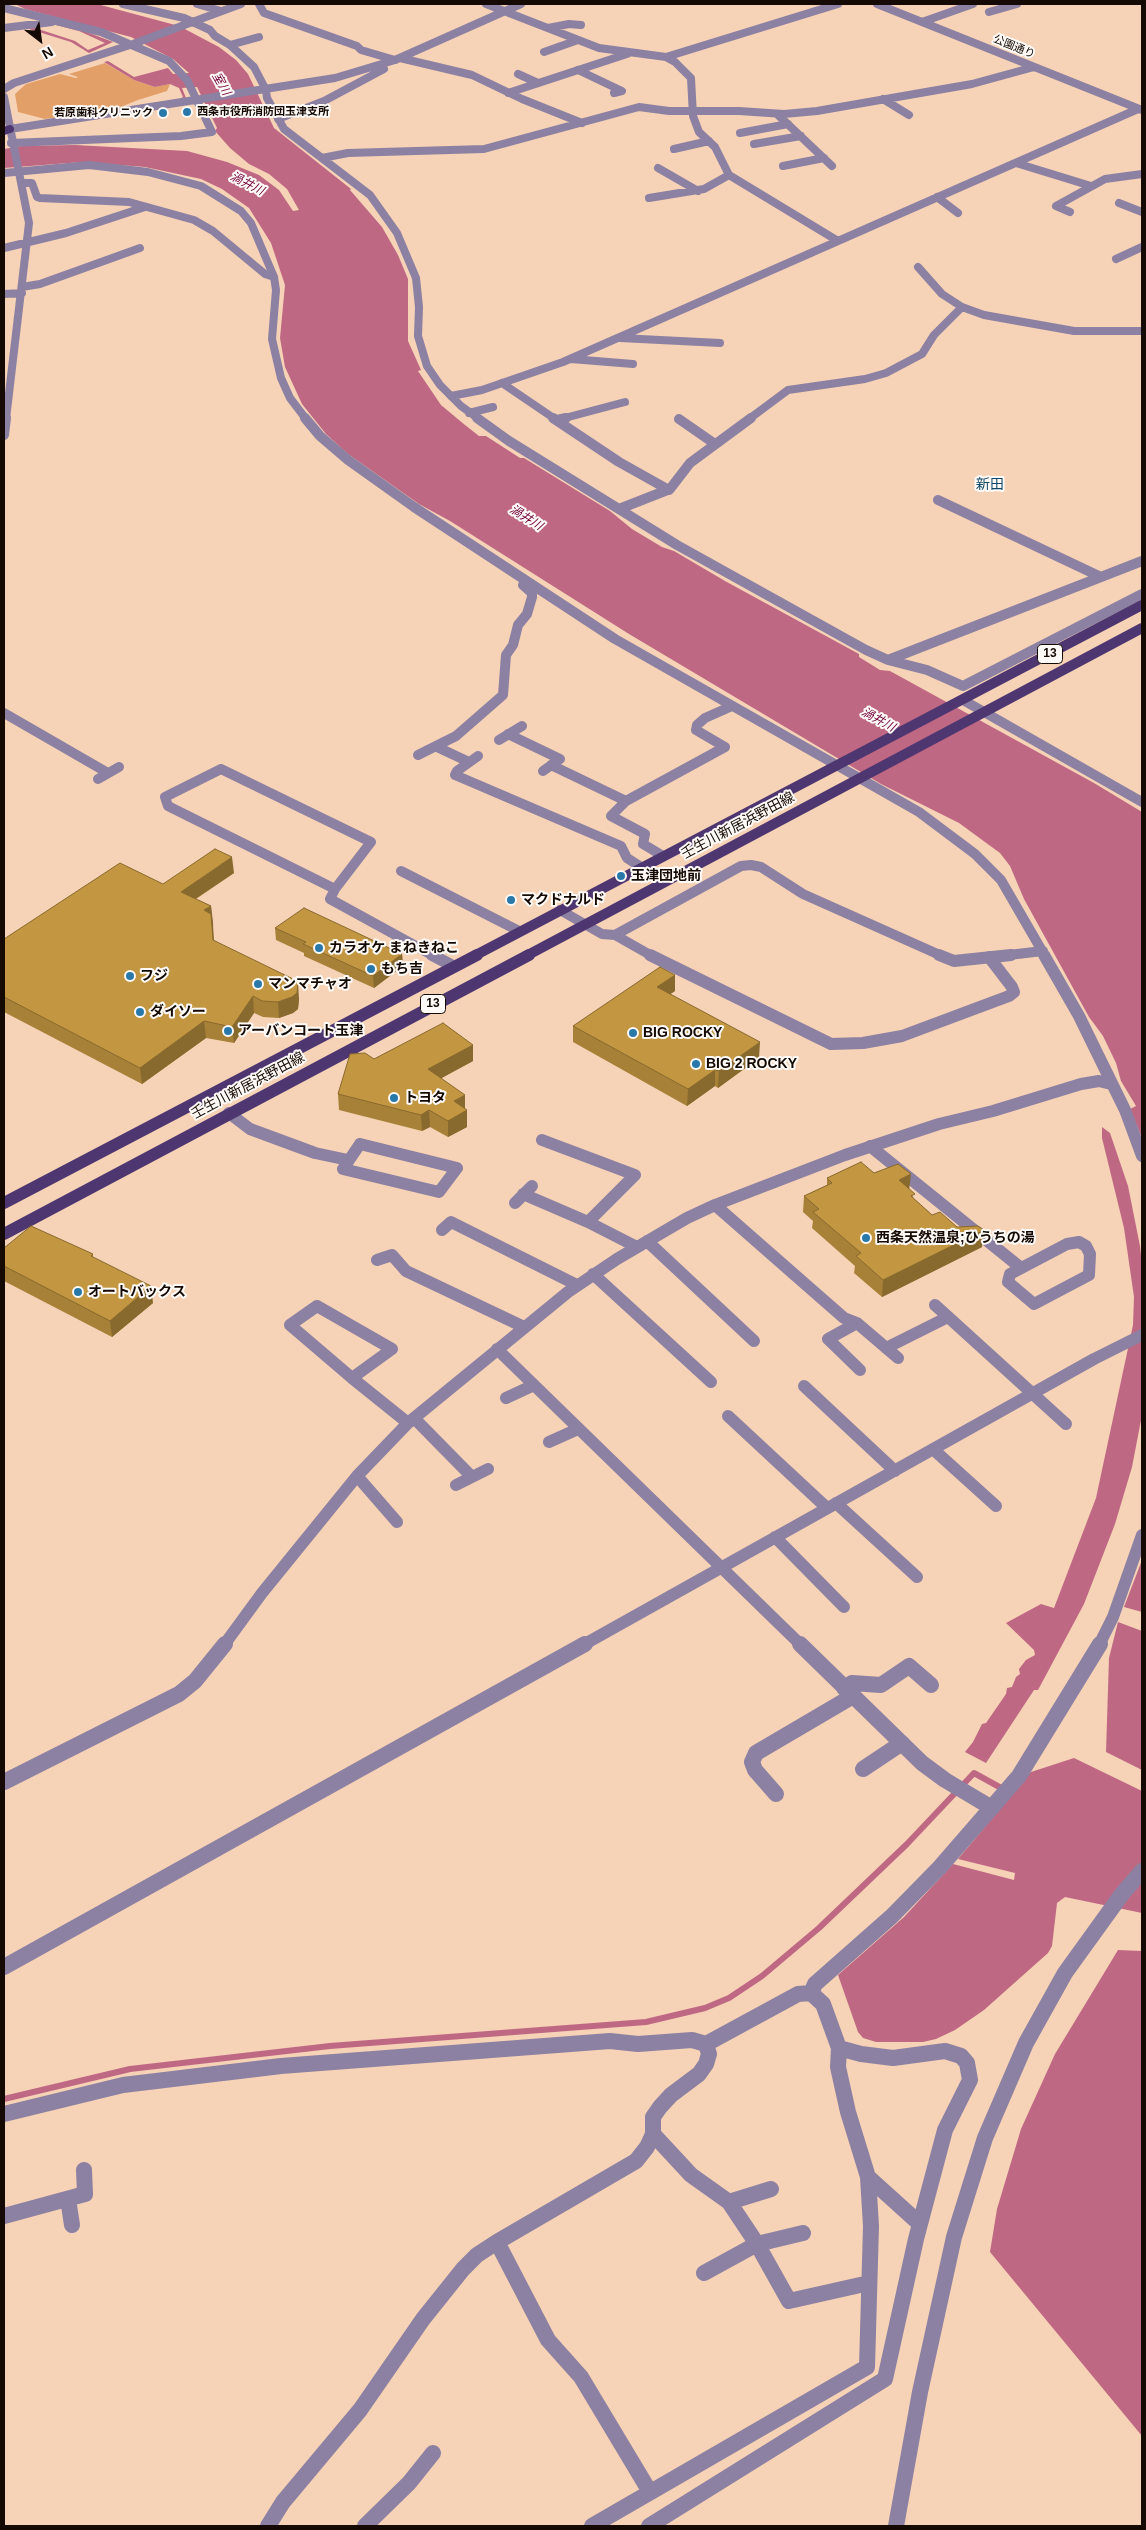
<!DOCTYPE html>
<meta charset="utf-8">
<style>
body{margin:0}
#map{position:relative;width:1146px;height:2530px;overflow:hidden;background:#f6d2b6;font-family:Helvetica,sans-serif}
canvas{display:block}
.frame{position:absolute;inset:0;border:5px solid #150a03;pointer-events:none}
.north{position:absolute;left:15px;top:15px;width:50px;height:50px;-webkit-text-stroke:4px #fefaf7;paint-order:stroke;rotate:150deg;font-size:14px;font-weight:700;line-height:20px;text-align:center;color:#150a03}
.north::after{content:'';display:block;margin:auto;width:18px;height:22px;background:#150a03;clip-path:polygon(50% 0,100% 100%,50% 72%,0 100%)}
</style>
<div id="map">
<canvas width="1146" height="2530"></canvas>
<div class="frame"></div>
<div class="north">N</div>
</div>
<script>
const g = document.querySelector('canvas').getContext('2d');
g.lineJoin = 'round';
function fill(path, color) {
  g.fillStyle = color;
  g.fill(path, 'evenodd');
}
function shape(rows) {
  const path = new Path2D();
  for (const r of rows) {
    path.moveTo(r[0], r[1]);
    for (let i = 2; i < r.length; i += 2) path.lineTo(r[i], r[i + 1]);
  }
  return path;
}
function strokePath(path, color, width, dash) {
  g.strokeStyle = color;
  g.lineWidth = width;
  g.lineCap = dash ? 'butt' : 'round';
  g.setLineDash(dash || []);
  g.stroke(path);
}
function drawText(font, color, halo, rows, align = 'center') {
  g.font = font + ' Helvetica,"Noto Sans JP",sans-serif';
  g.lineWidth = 4;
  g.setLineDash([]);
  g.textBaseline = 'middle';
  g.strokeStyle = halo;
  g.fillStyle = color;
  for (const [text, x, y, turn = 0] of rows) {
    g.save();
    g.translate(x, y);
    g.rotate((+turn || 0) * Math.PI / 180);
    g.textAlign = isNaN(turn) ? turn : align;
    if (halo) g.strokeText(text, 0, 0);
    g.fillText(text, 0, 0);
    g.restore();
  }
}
const green = shape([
 [105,63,134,80,155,87,170,84,167,91,138,100,123,106,125,108,118,109,45,119,18,112,15,94,26,84,60,74,76,78,78,77,69,74]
]);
const water = shape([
 [15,4,97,4,179,26,219,47,236,60,248,74,274,128,351,189,350,190,382,227,398,255,408,279,408,341,421,370,418,371,441,405,465,425,479,436,486,436,520,458,524,458,610,511,632,529,662,547,674,551,725,581,859,654,859,657,880,670,890,671,1094,783,1142,812,1142,1138,1130,1109,1136,1106,1121,1081,1116,1063,1103,1036,1089,1017,1024,899,1010,866,1000,853,959,823,881,784,629,634,450,521,419,504,348,454,326,434,302,404,285,367,280,338,285,285,271,243,249,208,222,189,201,179,145,167,82,162,4,168,4,149,21,146,75,145,187,151,227,162,259,175,279,190,293,211,299,210,287,189,269,174,249,164,230,148,215,131,217,128,197,87,182,88,186,98,180,99,183,97,179,88,170,84,155,87,134,80,104,62,108,61,134,77,168,68,173,74,189,73,173,59,131,37,25,9],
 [55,23,84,31,113,42,89,53,71,42,29,29,32,27,75,41,88,50,105,43,79,31,52,24],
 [1102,1127,1110,1133,1128,1186,1140,1246,1142,1266,1142,1415,1132,1467,1115,1524,1084,1604,1038,1690,1034,1690,986,1763,965,1752,973,1742,982,1724,986,1723,1006,1694,1007,1688,1012,1687,1016,1677,1020,1674,1019,1669,1026,1660,1035,1655,1034,1650,1006,1623,1041,1604,1054,1608,1096,1498,1133,1325,1134,1297,1124,1228,1102,1138],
 [1142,1560,1142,1612,1124,1607],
 [1118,1622,1142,1631,1142,1770,1106,1752,1109,1658],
 [1074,1758,1142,1791,1142,1913,1065,1897,1057,1903,1052,1946,1048,1953,984,2010,955,2030,936,2039,923,2042,876,2042,863,2038,858,2032,838,1975,904,1917,953,1864,1014,1880,1015,1873,958,1859,1031,1772],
 [1118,1950,1142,1951,1142,2436,990,2252,997,2209,1021,2129,1055,2054]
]);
const stream = shape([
 [4,2099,130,2069,330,2046,646,2022,705,2008,729,1998,762,1976,819,1928,907,1844,974,1773,1003,1789]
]);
const minorFar3 = shape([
 [123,4,184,18,210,30,215,36,230,45,254,67,266,90,267,98,284,129,370,195,397,233,416,278,419,307,418,336,427,366,440,385,461,406,479,419],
 [197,4,221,11],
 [259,4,264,13,357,46,361,50,395,60],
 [486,4,599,48,666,57,675,62,691,78,693,116,699,132,715,147,729,175,838,241],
 [877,4,1142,110],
 [4,8,101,32,169,61,187,80,212,132,181,136,11,143],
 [989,12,1017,4],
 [922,22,973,4],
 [4,28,52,22],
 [548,28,569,24,581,25],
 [230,45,259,37],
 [544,52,578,40],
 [666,57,838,4],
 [400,58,472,75,522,99,582,123],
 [578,70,622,91,614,93],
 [518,74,538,83],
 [4,89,14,83,133,44,241,4],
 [508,93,627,54],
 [4,97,29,223,6,419],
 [883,99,909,115],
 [777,114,832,166],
 [278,119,324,101,384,69],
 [10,129,335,78,395,60,521,4],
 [740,133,788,124],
 [754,144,801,136],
 [674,149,709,141],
 [322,158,348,153,484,149,639,107,669,111,739,111,784,114,817,111,972,84,1034,67],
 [1016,163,1091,186],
 [783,166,824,158],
 [658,168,698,191],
 [4,173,89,165,148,172,201,186,241,211,251,223,274,277,276,290,272,339,281,378,290,398,306,419],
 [21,183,32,183,37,197,40,198,129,202,194,220,213,231,265,274,274,277],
 [937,197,958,213],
 [649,198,704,189,729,175],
 [1119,203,1142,212],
 [1070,212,1056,206,1105,179,1142,174],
 [4,248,66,233,145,207],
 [1116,259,1142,247],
 [918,267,942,294,962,307,984,315,1074,331,1142,331],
 [22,287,40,284,140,248],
 [4,294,22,293],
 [620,338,720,343],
 [571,359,633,364],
 [502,383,555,419],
 [451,396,482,390,563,362,1138,109],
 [469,413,493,407],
 [561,419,625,402],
 [749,419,788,390,865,379,886,373,922,354,934,335,962,307]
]);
const minorFar2 = shape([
 [305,418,320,436,348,460,414,507,615,639,919,812,975,854,1001,880,1045,956],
 [477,418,509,441,677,545,866,650,888,660,927,670,963,686,1142,594],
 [553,418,619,462,669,490],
 [679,419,715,444],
 [557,420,566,418],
 [4,435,6,418],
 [938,500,1101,577],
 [619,509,670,489,690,463,751,418],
 [888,660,1142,561],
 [963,700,1142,802],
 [4,713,108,773],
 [508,734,560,759,543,771],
 [499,740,522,726],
 [437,747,469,762],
 [418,755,456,736,503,695,506,655,513,645,518,625,527,614,532,597,532,593,523,585],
 [478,756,457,771,455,775,621,846,627,858,641,867],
 [551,765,626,801],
 [221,769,371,842,335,889,168,806,165,797,221,769],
 [98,779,119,767],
 [663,856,643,844,645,834,611,816,626,801,725,747,696,730,697,725,705,718,732,706],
 [401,871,519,931],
 [335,889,330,899,434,956],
 [560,910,602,934,615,935,741,866,751,865,761,867,803,894,942,956],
 [615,935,652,956],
 [1000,956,1043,951]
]);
const minorFar1 = shape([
 [432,955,453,966],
 [650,955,831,1044,863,1043,902,1036,1009,996,1014,992,1012,987,989,957],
 [939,955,954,961,1011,955],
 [1044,955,1079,1016,1125,1110,1142,1156],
 [229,1113,250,1129,315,1153,348,1160],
 [542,1140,635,1175,588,1222],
 [360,1144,457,1168,439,1192,343,1169,360,1144],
 [870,1146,1021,1268],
 [523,1194,588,1222,637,1247],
 [515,1203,532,1186],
 [715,1205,844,1318,857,1323,898,1358],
 [442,1230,451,1222,577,1285],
 [647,1241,754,1341],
 [1079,1242,1086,1246,1090,1254,1089,1275,1034,1304,1008,1282,1010,1274,1067,1244,1079,1242],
 [377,1260,392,1255,406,1271,524,1327],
 [593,1274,711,1382],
 [935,1305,1066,1424],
 [317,1306,392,1349,352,1378,290,1325,317,1306],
 [857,1323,828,1339,860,1370],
 [886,1348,948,1317],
 [497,1349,801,1645],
 [352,1378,408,1423],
 [804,1386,895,1471],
 [506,1398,534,1385],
 [728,1416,827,1508],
 [414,1418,472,1477],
 [549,1442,578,1429],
 [934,1450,996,1506],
 [357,1476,397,1522],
 [456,1485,488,1469],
 [836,1503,917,1577],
 [775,1537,844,1607],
 [224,1645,262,1593,357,1476,408,1423,568,1292,617,1259,687,1218,715,1205,845,1155,939,1124,993,1111,1081,1084,1099,1081,1111,1084],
 [583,1645,1094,1359,1142,1335],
 [1099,1645,1113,1617,1142,1535]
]);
const minor = shape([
 [800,1644,922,1763,945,1780,992,1808],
 [844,1688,852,1683,881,1685,909,1666,931,1685],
 [863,1769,902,1743],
 [4,1782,179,1694,195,1681,225,1644],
 [776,1794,755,1770,752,1762,756,1753,853,1696],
 [4,1967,585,1644],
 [811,1993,815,1984,892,1916,940,1867,1019,1776,1100,1644],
 [839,2048,838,2067,848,2112,868,2177,920,2224],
 [4,2114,123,2085,281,2066,610,2041,638,2044,692,2040,706,2044,798,1994,811,1993,823,2004,839,2048,861,2054,893,2058,945,2051,961,2056,967,2063,970,2080,945,2130,916,2239,885,2379,649,2526],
 [653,2134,691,2175,729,2202,757,2244,789,2301,869,2283],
 [68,2199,72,2225],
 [729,2202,771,2189],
 [4,2216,85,2194,84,2170],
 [497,2242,548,2340,581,2377,650,2492],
 [704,2273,757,2244,803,2233],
 [268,2526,283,2502,360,2410,423,2319,463,2269,477,2255,497,2242,636,2161,647,2147,653,2134,653,2117,660,2107,671,2095,699,2074,706,2064,709,2054,706,2044],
 [365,2526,409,2483,433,2453],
 [592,2526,867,2367,871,2226,868,2177],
 [896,2526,920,2392,954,2237,985,2138,1026,2043,1065,1973,1122,1894,1142,1871]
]);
const majorFar2 = shape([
 [4,131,10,129]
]);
const majorFar1 = shape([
 [474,956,1142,605],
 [526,956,1142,628]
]);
const major = shape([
 [4,1203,477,955],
 [4,1234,529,955]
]);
const wall = shape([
 [234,873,196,899,211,906,214,940,299,999,298,1009,293,1013,279,1018,263,1017,254,1013,234,1043,206,1038,142,1084,4,1012,4,939,163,884],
 [275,928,402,954,403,966,374,988,304,956,304,953,276,940],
 [675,975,675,991,670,994,759,1058,718,1088,715,1086,687,1106,573,1042,573,1026],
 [473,1045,473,1061,441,1078,465,1109,467,1127,448,1137,430,1127,422,1131,339,1110,338,1094],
 [874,1173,909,1189,914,1199,932,1215,982,1247,882,1297,854,1273,855,1266,812,1228,813,1221,803,1212,804,1196,827,1185,827,1178],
 [4,1248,93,1254,93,1257,153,1303,112,1337,4,1281]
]);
const shadedWall = shape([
 [232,857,234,873,183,907,181,892],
 [211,906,213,922,214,955,204,910],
 [402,954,403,966,374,988,373,976],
 [675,975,675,991,657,1003,657,987],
 [298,983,299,999,298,1009,293,1013,279,1018,278,1002],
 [253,996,254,1013,234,1043,232,1027],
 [204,1021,206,1038,142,1084,140,1068],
 [760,1042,759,1058,718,1088,719,1071],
 [473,1045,473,1061,429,1085,428,1069],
 [715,1070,715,1086,687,1106,688,1089],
 [465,1095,465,1111,467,1110,467,1127,448,1137,448,1121,454,1101],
 [429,1110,430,1127,422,1131,421,1115],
 [4,1167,5,1176,4,1177],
 [911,1174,909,1191,899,1180],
 [984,1230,982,1247,882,1297,883,1280],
 [151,1286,153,1303,112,1337,110,1321]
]);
const building = shape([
 [215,849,232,857,181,892,211,906,204,910,211,914,213,940,293,979,298,983,297,993,292,997,278,1002,262,1001,253,996,232,1027,204,1021,140,1068,4,997,4,939,120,863,163,884,215,849],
 [304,908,402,954,373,976,303,944,306,942,275,928,304,908],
 [660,967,675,975,657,987,760,1042,719,1071,715,1070,688,1089,573,1026,660,967],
 [443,1023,473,1045,428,1069,465,1095,454,1101,467,1110,448,1121,429,1110,421,1115,338,1094,350,1054,365,1053,374,1059,443,1023],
 [861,1162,874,1173,898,1164,911,1174,899,1180,915,1194,911,1196,932,1215,940,1212,957,1227,978,1226,984,1230,883,1280,856,1256,861,1253,813,1212,819,1209,804,1196,832,1183,827,1178,861,1162],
 [31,1226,93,1254,91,1256,151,1286,110,1321,4,1266,4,1248,31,1226]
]);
const markers = [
 [187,112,5,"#2879aa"],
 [163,113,5,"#2879aa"],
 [621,876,5,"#2879aa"],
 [511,900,5,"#2879aa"],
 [319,948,5,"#2879aa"],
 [371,969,5,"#2879aa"],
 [130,976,5,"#2879aa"],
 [258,984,5,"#2879aa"],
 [140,1012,5,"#2879aa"],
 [228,1031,5,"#2879aa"],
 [633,1033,5,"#2879aa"],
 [696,1064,5,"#2879aa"],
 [394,1098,5,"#2879aa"],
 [866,1238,5,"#2879aa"],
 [78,1292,5,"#2879aa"]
];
const farStreetnames = [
 ["公園通り",1014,47,22]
];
const farPoinames = [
 ["西条市役所消防団玉津支所",197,112],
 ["若原歯科クリニック",153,113,"right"]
];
const farWaternames = [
 ["室川",221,84,60],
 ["渦井川",247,184,27],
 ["渦井川",526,518,32],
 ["渦井川",878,720,29]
];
const shields = [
 [1050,654,25],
 [433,1004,25]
];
const shieldNames = [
 ["13",1050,654],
 ["13",433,1004]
];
const farQuarternames = [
 ["新田",990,485]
];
const streetNames = [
 ["壬生川新居浜野田線",738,826,-28],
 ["壬生川新居浜野田線",248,1086,-28]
];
const poiNames = [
 ["玉津団地前",631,876],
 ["マクドナルド",521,900],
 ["カラオケ まねきねこ",329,948],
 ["もち吉",381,969],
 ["フジ",140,976],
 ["マンマチャオ",268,984],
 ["ダイソー",150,1012],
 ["アーバンコート玉津",238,1031],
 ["BIG ROCKY",643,1033],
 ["BIG 2 ROCKY",706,1064],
 ["トヨタ",404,1098],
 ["西条天然温泉;ひうちの湯",876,1238],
 ["オートバックス",88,1292]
];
fill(green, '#e2a068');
fill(water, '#bf6884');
strokePath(stream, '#bf6884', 6);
strokePath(minorFar3, '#8c81a2', 8);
strokePath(minorFar2, '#8c81a2', 10);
strokePath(minorFar1, '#8c81a2', 12);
strokePath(minor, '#8c81a2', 16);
strokePath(majorFar2, '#4e3771', 8);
strokePath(majorFar1, '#4e3771', 10);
strokePath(major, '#4e3771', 12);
fill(wall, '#a88138');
fill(shadedWall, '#88692e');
fill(building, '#c39641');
strokePath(building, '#88692e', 1);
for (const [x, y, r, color] of markers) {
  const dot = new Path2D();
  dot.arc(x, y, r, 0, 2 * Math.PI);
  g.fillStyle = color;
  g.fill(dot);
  strokePath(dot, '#fefaf7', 2);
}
drawText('11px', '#150a03', '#fefaf7', farStreetnames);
drawText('bold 11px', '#150a03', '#fefaf7', farPoinames, 'left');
drawText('italic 12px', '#720139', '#fefaf7', farWaternames);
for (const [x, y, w] of shields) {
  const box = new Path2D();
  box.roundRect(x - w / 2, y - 9.5, w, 19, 4);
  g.fillStyle = '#fefaf7';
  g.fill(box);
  strokePath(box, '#150a03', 1);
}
drawText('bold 12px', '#150a03', null, shieldNames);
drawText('14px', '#0d4768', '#fefaf7', farQuarternames);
drawText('14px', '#150a03', '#fefaf7', streetNames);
drawText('bold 14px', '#150a03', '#fefaf7', poiNames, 'left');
</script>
